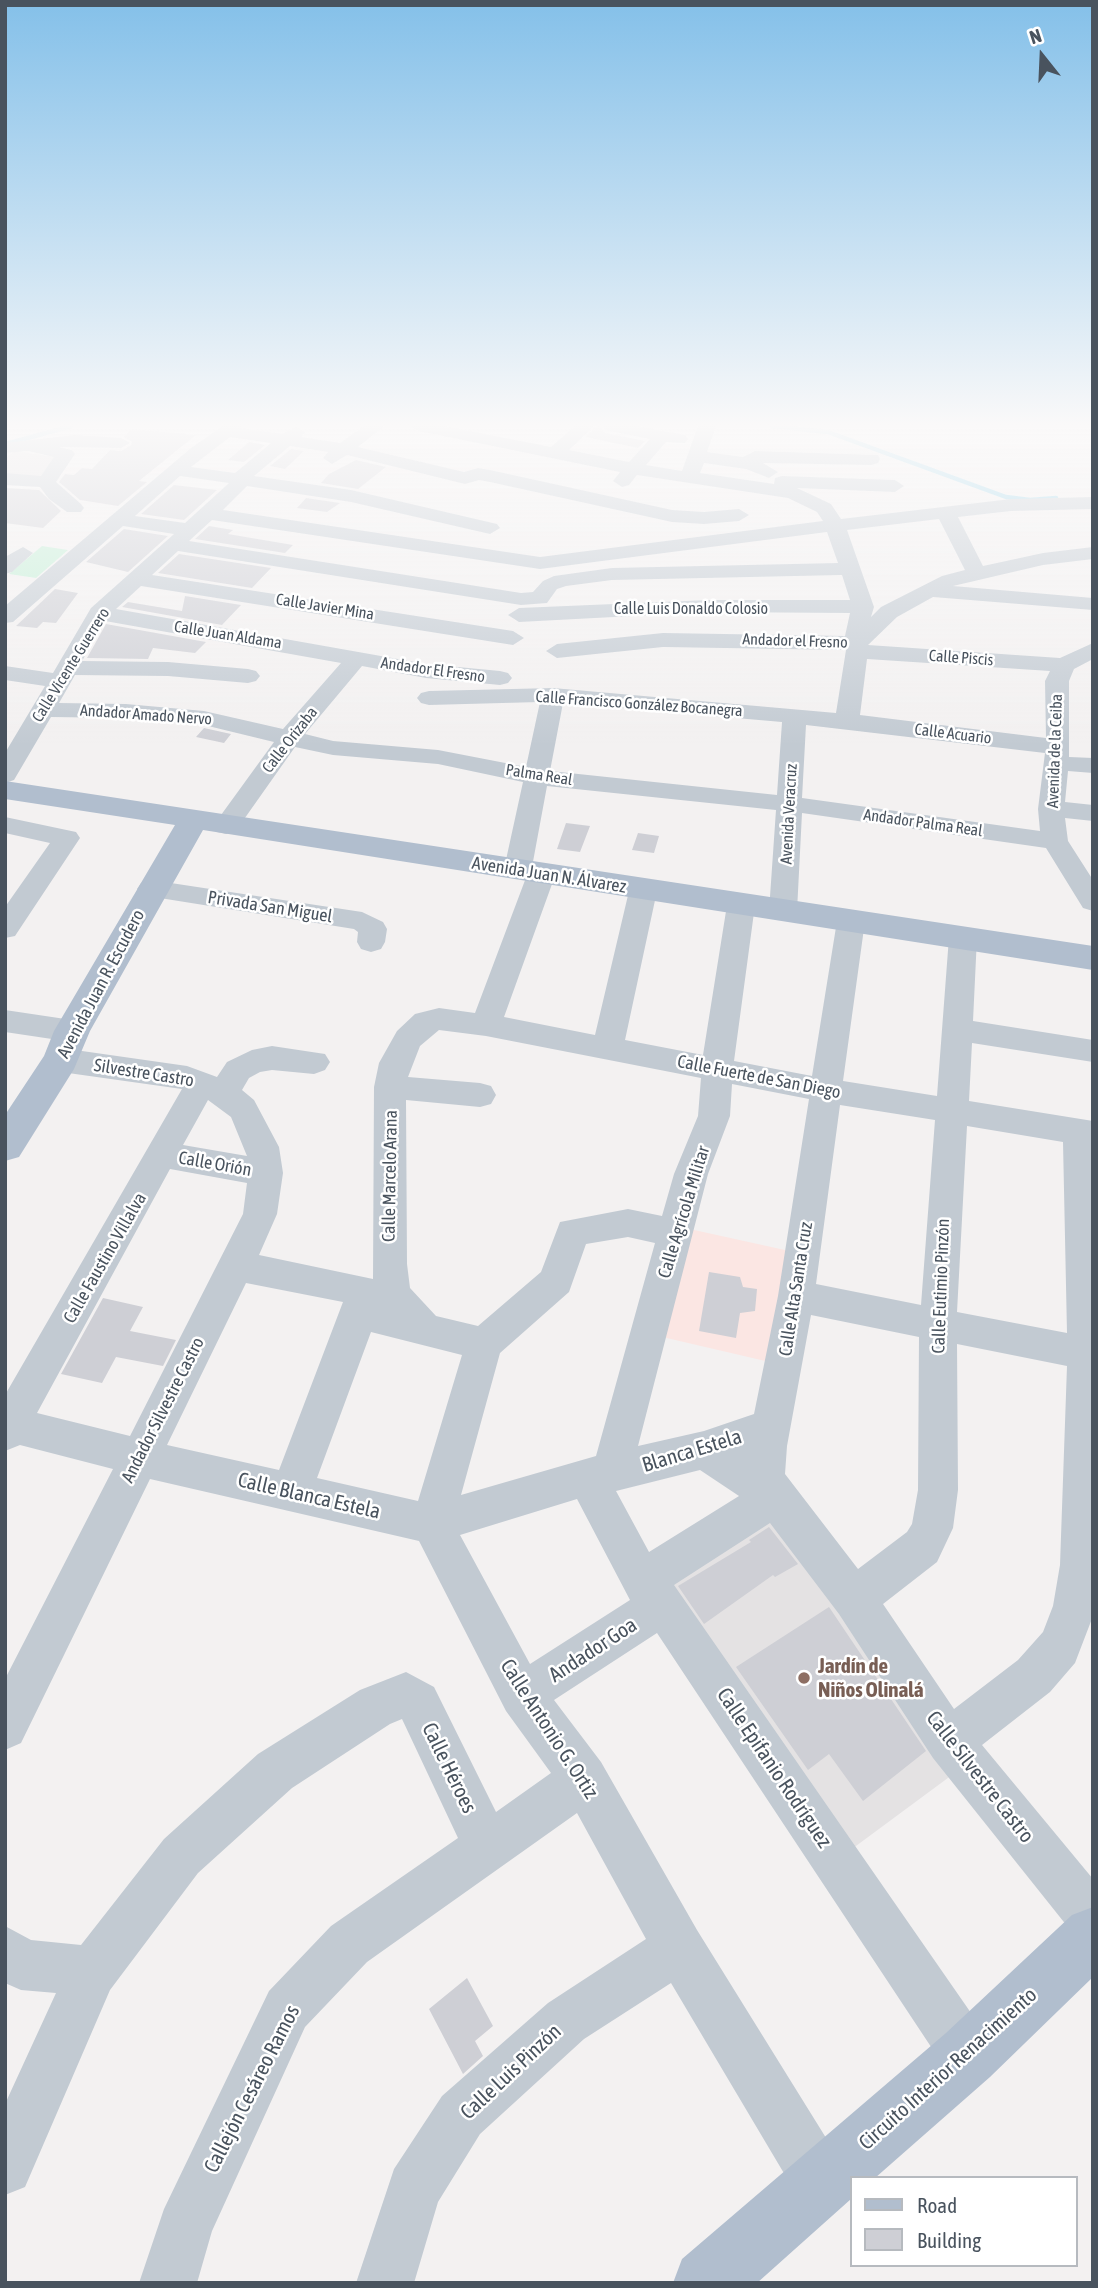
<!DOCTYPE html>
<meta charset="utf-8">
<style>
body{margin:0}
#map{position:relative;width:1098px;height:2288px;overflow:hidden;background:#f3f1f1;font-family:"Asap Condensed",sans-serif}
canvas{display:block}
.frame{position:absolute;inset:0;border:7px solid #49535e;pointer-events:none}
.legend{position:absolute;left:850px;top:2176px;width:228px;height:91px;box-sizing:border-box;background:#fff;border:2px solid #b6babf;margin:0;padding:9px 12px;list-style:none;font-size:21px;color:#49535e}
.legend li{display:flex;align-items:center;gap:14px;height:35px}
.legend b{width:35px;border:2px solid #b6babf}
.north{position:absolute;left:1007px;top:21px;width:70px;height:70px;-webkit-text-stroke:5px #fff;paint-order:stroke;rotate:342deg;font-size:19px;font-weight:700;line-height:28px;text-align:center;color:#49535e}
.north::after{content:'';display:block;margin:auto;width:24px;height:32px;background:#49535e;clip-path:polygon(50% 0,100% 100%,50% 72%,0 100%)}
</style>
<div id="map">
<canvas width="1098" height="2288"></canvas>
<div class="frame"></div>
<ul class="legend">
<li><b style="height:9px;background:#b1bece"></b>Road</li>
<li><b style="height:19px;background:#cecfd5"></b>Building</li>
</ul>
<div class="north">N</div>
</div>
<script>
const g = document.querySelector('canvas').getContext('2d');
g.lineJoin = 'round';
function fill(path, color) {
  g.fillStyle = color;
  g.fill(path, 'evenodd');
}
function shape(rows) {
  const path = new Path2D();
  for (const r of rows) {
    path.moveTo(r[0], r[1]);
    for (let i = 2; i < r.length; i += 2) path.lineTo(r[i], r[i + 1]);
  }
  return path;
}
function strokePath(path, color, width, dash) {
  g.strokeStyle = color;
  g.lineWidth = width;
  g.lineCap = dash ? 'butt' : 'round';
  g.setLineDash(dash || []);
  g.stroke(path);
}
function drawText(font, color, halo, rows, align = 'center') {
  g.font = font + ' "Asap Condensed",sans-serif';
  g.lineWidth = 5;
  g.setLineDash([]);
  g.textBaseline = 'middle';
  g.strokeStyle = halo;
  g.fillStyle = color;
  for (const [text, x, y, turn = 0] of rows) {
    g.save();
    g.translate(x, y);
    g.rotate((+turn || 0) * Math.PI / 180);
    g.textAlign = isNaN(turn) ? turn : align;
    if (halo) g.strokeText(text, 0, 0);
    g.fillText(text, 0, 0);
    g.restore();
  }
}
const education = shape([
 [14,451,58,457,46,477,5,477,5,459],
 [770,1517,956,1772,837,1860,659,1584]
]);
const medical = shape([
 [685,1228,794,1252,774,1363,658,1336]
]);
const green = shape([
 [42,546,68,550,36,578,9,574]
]);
const stream = shape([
 [772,426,828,432,1006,497,1030,500,1056,498],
 [6,444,71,426]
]);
const building = shape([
 [596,426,600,426,605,433,645,441,638,448,586,437],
 [132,429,196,435,139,481,147,482,118,506,80,500,59,482,65,474,74,475,82,468,92,469,110,450,121,451,131,445,132,442,124,437],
 [249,442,265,445,244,462,228,460],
 [291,449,304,451,285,469,270,466],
 [356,460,386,467,358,489,321,483,329,474],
 [174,485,217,490,184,520,141,514],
 [5,488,39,490,61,511,43,528,5,523],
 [306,498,340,503,327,512,297,508],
 [209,526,233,530,228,534,293,545,285,553,195,539],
 [124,529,168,536,128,572,86,562],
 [179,554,271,568,252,588,158,573],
 [55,589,78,593,56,623,43,622,37,628,16,626],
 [185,596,241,605,222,625,122,607,128,602,182,611],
 [106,624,206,642,195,653,153,648,148,659,87,658],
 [204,728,231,734,224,743,196,737],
 [566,823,590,826,580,852,557,849],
 [638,833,659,836,654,853,632,850],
 [709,1272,740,1277,743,1287,757,1289,755,1311,740,1313,736,1338,699,1331],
 [103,1298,143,1307,130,1331,176,1340,163,1366,116,1357,102,1383,61,1374],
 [769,1527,798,1564,775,1577,773,1575,704,1624,678,1586,751,1542,749,1540],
 [829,1607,926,1751,863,1801,829,1754,808,1770,736,1667],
 [467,1978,493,2026,475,2041,483,2056,463,2074,429,2009]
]);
const minor = shape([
 [223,426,243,426,241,428,282,434,296,427,305,432,301,437,340,443,364,426,384,426,358,447,464,472,478,468,490,470,672,510,704,512,739,509,749,515,739,521,704,524,672,522,490,482,479,480,465,484,347,455,332,464,323,458,328,452,290,446,254,476,351,490,497,524,500,528,490,534,351,502,247,486,223,510,540,557,823,521,817,512,788,498,637,475,629,485,622,487,613,481,620,472,419,431,410,426,444,426,551,447,575,426,594,426,569,450,629,462,650,439,606,430,603,426,637,426,685,435,688,439,685,443,666,442,646,465,682,471,698,426,716,426,707,452,743,457,755,451,878,455,880,459,878,463,871,465,763,463,778,472,769,478,746,469,704,463,700,473,774,484,775,478,782,476,895,480,904,486,895,492,797,488,831,504,841,519,1011,499,1093,497,1093,509,1011,511,958,517,983,566,1043,553,1093,547,1093,559,1043,565,953,586,1093,598,1093,610,933,597,897,617,868,645,1060,658,1093,643,1093,659,1074,669,1069,681,1069,757,1093,758,1093,773,1068,771,1065,802,1093,805,1093,821,1065,818,1068,841,1093,880,1093,911,1083,908,1046,848,802,813,797,911,793,918,783,920,773,918,769,911,776,810,547,786,532,867,542,864,552,867,556,873,504,1017,595,1035,629,891,633,885,643,882,653,885,657,891,625,1040,703,1055,727,905,731,898,741,896,751,898,755,905,734,1061,812,1076,837,921,841,914,851,912,861,914,865,921,843,1081,937,1096,949,937,953,930,963,927,973,930,977,937,973,1021,1093,1040,1093,1062,972,1043,969,1101,1093,1121,1093,1616,1075,1663,1050,1692,982,1745,1093,1879,1093,1943,1075,1936,933,1758,839,1614,770,1523,674,1585,987,2036,995,2055,987,2074,968,2082,949,2074,657,1633,554,1700,601,1762,697,1930,841,2162,849,2182,841,2202,821,2210,801,2202,671,1983,584,2039,480,2134,438,2202,414,2283,356,2283,394,2169,442,2096,548,2003,646,1939,577,1813,367,1962,305,2027,212,2231,197,2283,139,2283,164,2209,269,1991,331,1926,458,1838,402,1719,390,1724,292,1788,198,1873,110,1990,25,2187,5,2195,5,2104,56,1993,21,1990,5,1983,5,1926,31,1940,81,1945,164,1839,258,1754,360,1690,406,1672,434,1687,496,1812,551,1773,506,1711,419,1541,150,1479,21,1743,5,1750,5,1679,113,1469,20,1445,5,1451,5,1395,182,1089,61,1072,50,1068,45,1060,50,1052,61,1048,187,1066,217,1077,227,1062,252,1050,272,1046,325,1054,330,1062,325,1070,314,1074,272,1070,260,1072,249,1078,242,1090,254,1100,279,1147,283,1173,277,1214,259,1255,373,1279,374,1087,379,1063,397,1031,415,1014,439,1008,475,1013,527,875,518,878,508,875,504,869,523,782,438,764,333,755,295,747,235,832,226,834,217,832,213,826,274,742,204,725,126,718,51,717,14,780,5,783,5,753,45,686,5,680,5,666,53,673,91,608,174,534,123,526,13,622,5,623,5,606,191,448,223,426],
 [230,437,271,443,235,473,191,467,230,437],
 [180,476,229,483,185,523,135,516,180,476],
 [939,519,965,570,942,576,881,607,871,617,874,607,847,530,939,519],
 [212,520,540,569,827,532,838,563,612,568,554,576,543,581,533,592,521,593,189,541,212,520],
 [178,551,521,605,547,603,557,589,566,586,612,580,842,575,850,600,709,600,519,608,508,615,519,622,709,612,850,613,845,636,663,633,557,644,546,651,557,658,663,647,846,650,836,713,553,688,429,691,421,693,417,698,421,703,429,705,540,702,526,767,438,750,333,741,305,734,362,666,426,678,500,685,508,683,512,678,508,673,500,671,426,664,116,609,141,586,513,645,524,638,513,631,152,575,178,551],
 [105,621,341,663,283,729,204,711,126,704,59,703,75,675,168,676,248,683,256,681,260,676,256,671,248,669,168,662,82,661,105,621],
 [867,659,1050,671,1045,681,1046,738,860,715,867,659],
 [563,703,782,722,777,795,550,771,563,703],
 [806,725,1045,753,1038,809,1040,831,802,798,806,725],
 [439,1030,486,1036,701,1078,698,1116,674,1174,662,1216,628,1209,560,1222,541,1272,478,1326,436,1316,410,1288,407,1264,406,1100,480,1107,491,1104,496,1095,491,1086,480,1083,408,1077,420,1046,439,1030],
 [732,1084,809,1099,778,1296,754,1414,704,1431,638,1446,708,1174,730,1116,732,1084],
 [208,1100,231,1117,247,1156,183,1145,208,1100],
 [840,1105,935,1120,921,1305,816,1284,840,1105],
 [967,1126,1063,1142,1067,1333,957,1312,967,1126],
 [170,1169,247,1183,243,1214,130,1436,37,1413,170,1169],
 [628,1237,655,1243,596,1456,461,1495,500,1353,569,1292,586,1244,628,1237],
 [246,1283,343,1302,279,1470,167,1445,246,1283],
 [811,1315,919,1337,918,1490,912,1524,907,1532,858,1569,785,1474,787,1446,811,1315],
 [371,1332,462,1355,418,1501,317,1478,371,1332],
 [957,1344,1067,1366,1060,1565,1053,1606,1043,1632,1018,1660,954,1709,883,1604,937,1562,953,1528,958,1490,957,1344],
 [700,1470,739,1496,649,1552,616,1491,700,1470],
 [577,1499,630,1600,530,1664,460,1535,577,1499],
 [75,435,121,438,130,443,121,448,59,447,72,450,75,454,56,482,81,504,84,508,81,512,67,512,49,499,40,487,5,485,5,473,41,476,54,457,28,451,5,453,5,443,75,435],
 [23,547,33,553,12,572,5,574,5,557,23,547],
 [5,817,76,832,80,838,15,936,5,938,5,907,50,843,5,833,5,817],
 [151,880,362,912,383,922,387,929,385,942,381,949,371,952,361,949,357,942,358,932,354,929,141,895,137,889,141,883,151,880],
 [5,1010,72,1020,83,1023,87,1031,83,1039,72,1042,5,1032,5,1010]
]);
const major = shape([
 [5,781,1093,946,1093,970,203,830,90,1031,74,1069,19,1157,5,1161,5,1115,44,1056,54,1031,175,825,5,799,5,781],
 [1093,1907,1093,1977,990,2077,875,2178,851,2178,851,2199,757,2283,673,2283,682,2259,946,2033,1072,1915,1093,1907]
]);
const markers = [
 [804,1678,7,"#8d6e63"]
];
const farStreetnames = [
 ["Calle Javier Mina",325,607,9],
 ["Calle Luis Donaldo Colosio",691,609],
 ["Calle Juan Aldama",228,635,9],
 ["Andador el Fresno",795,641,2],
 ["Calle Piscis",961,658,4],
 ["Calle Vicente Guerrero",71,665,-58],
 ["Andador El Fresno",433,670,8],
 ["Calle Francisco González Bocanegra",639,704,4],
 ["Andador Amado Nervo",146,715,4],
 ["Calle Acuario",953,734,7],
 ["Calle Orizaba",290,740,-52],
 ["Avenida de la Ceiba",1055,751,-88],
 ["Palma Real",539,775,9],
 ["Avenida Veracruz",789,814,-87],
 ["Andador Palma Real",923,823,8]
];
const streetNames = [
 ["Avenida Juan N. Álvarez",549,875,9],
 ["Privada San Miguel",270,907,9],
 ["Avenida Juan R. Escudero",101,984,-62],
 ["Silvestre Castro",144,1073,9],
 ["Calle Fuerte de San Diego",759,1077,11],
 ["Calle Orión",215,1164,10],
 ["Calle Marcelo Arana",390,1176,-89],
 ["Calle Agrícola Militar",684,1212,-73],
 ["Calle Faustino Villalva",105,1258,-60],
 ["Calle Eutimio Pinzón",941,1286,-88],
 ["Calle Alta Santa Cruz",796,1289,-81],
 ["Andador Silvestre Castro",163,1410,-63]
];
const nearStreetnames = [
 ["Blanca Estela",692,1451,-17],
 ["Calle Blanca Estela",309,1496,13],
 ["Andador Goa",593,1650,-33],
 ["Calle Antonio G. Ortiz",549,1729,57],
 ["Calle Héroes",449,1768,64],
 ["Calle Epifanio Rodríguez",774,1768,56],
 ["Calle Silvestre Castro",980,1777,52],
 ["Circuito Interior Renacimiento",948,2069,-42],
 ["Calle Luis Pinzón",511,2072,-43],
 ["Callejón Cesáreo Ramos",252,2089,-63]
];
const nearEducationnames = [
 ["Jardín de",818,1666],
 ["Niños Olinalá",818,1690]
];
fill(education, '#e4e2e3');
fill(medical, '#fbe6e3');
fill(green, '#c1efd5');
strokePath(stream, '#8fd2eb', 4.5);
fill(building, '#cecfd5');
fill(minor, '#c2cad2');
fill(major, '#b1bece');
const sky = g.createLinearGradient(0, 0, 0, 746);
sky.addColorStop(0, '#84c0e9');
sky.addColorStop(0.57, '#faf9f9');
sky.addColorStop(1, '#faf9f900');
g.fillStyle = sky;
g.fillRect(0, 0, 1098, 746);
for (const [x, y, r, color] of markers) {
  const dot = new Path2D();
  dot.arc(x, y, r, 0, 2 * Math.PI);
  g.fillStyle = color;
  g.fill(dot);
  strokePath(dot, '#fff', 2.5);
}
drawText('16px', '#49535e', '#fff', farStreetnames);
drawText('18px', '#49535e', '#fff', streetNames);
drawText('21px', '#49535e', '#fff', nearStreetnames);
drawText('bold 21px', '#785e54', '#fff', nearEducationnames, 'left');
</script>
